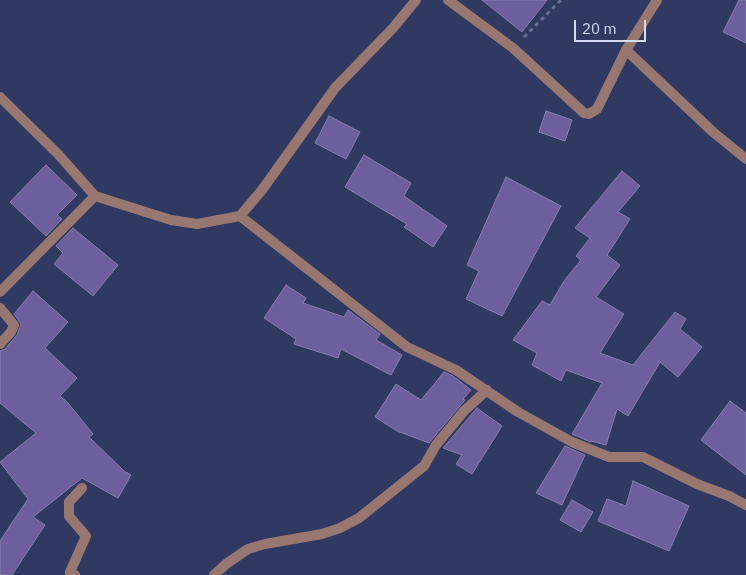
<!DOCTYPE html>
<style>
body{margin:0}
#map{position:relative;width:746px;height:575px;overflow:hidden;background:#303962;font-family:"IBM Plex Sans",sans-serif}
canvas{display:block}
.scale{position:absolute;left:574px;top:20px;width:72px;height:22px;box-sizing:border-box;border:2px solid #d3daf3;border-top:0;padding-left:6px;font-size:15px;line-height:18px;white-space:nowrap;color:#d3daf3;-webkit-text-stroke:4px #303962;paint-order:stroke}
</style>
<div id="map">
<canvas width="746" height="575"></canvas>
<div class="scale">20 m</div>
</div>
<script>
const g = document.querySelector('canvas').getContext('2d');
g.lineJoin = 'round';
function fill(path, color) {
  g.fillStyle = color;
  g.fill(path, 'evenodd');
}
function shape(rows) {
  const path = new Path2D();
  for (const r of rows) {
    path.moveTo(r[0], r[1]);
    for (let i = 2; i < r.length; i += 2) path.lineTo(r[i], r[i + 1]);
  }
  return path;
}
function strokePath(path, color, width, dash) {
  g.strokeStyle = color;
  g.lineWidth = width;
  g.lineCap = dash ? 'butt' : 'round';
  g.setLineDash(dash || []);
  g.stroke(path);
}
const building = shape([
 [482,0,547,0,522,32,482,0],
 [739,0,746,0,746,43,723,32,739,0],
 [546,111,572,120,565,141,539,132,546,111],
 [329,116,360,132,346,159,315,143,329,116],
 [364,155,411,183,404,196,447,226,433,247,404,227,407,224,345,187,364,155],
 [46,165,77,195,57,215,62,219,46,236,10,202,46,165],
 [622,171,640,186,618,212,630,219,607,255,620,265,596,297,624,314,600,353,633,365,675,312,686,319,680,329,702,347,678,377,660,362,628,416,617,409,606,445,591,441,591,442,572,434,602,383,566,370,561,381,532,365,537,353,513,340,542,301,550,305,564,281,581,260,576,256,590,238,575,228,622,171],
 [506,177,561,206,502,316,466,299,479,271,467,265,506,177],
 [73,228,118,265,93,296,54,264,63,253,56,246,73,228],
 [286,285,306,298,303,303,344,317,348,310,380,334,376,340,402,355,391,375,341,349,338,358,294,344,296,339,264,318,286,285],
 [33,291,68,322,45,348,77,378,60,396,68,403,93,434,89,437,124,471,131,475,118,498,82,478,33,517,45,525,12,575,0,575,0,541,28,499,0,462,36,433,0,403,0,351,5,349,17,335,21,324,14,314,33,291],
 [444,372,453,376,471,390,463,399,465,400,429,443,397,431,375,417,396,384,421,400,444,372],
 [730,401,746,413,746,475,701,440,730,401],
 [477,408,502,426,472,474,456,464,462,455,443,448,477,408],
 [565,446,585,455,562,505,536,493,565,446],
 [633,481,689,506,669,551,598,521,607,499,626,506,633,481],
 [572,500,593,512,581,532,560,520,572,500]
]);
const path = shape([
 [524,37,561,0]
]);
const minor = shape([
 [448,0,513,48,584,113,589,114,597,109,626,50],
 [657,0,626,50,713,132,746,159],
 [0,97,58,154,95,196,171,220,197,224,240,216,262,190,335,88,393,28,416,0],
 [240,216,407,347,456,370,518,412,572,442,609,457,643,457,697,484,729,496,746,505],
 [0,292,95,196],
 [0,308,14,325,11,332,0,344],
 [75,575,70,572,86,536,69,516,69,502,82,488],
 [214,575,226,564,248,549,265,544,322,534,340,528,359,518,424,466,436,445,464,411,487,390]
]);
fill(building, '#6c5f9b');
strokePath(building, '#877ead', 1);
strokePath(path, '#666e92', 3, [4, 4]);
strokePath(minor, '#97776f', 10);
</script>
